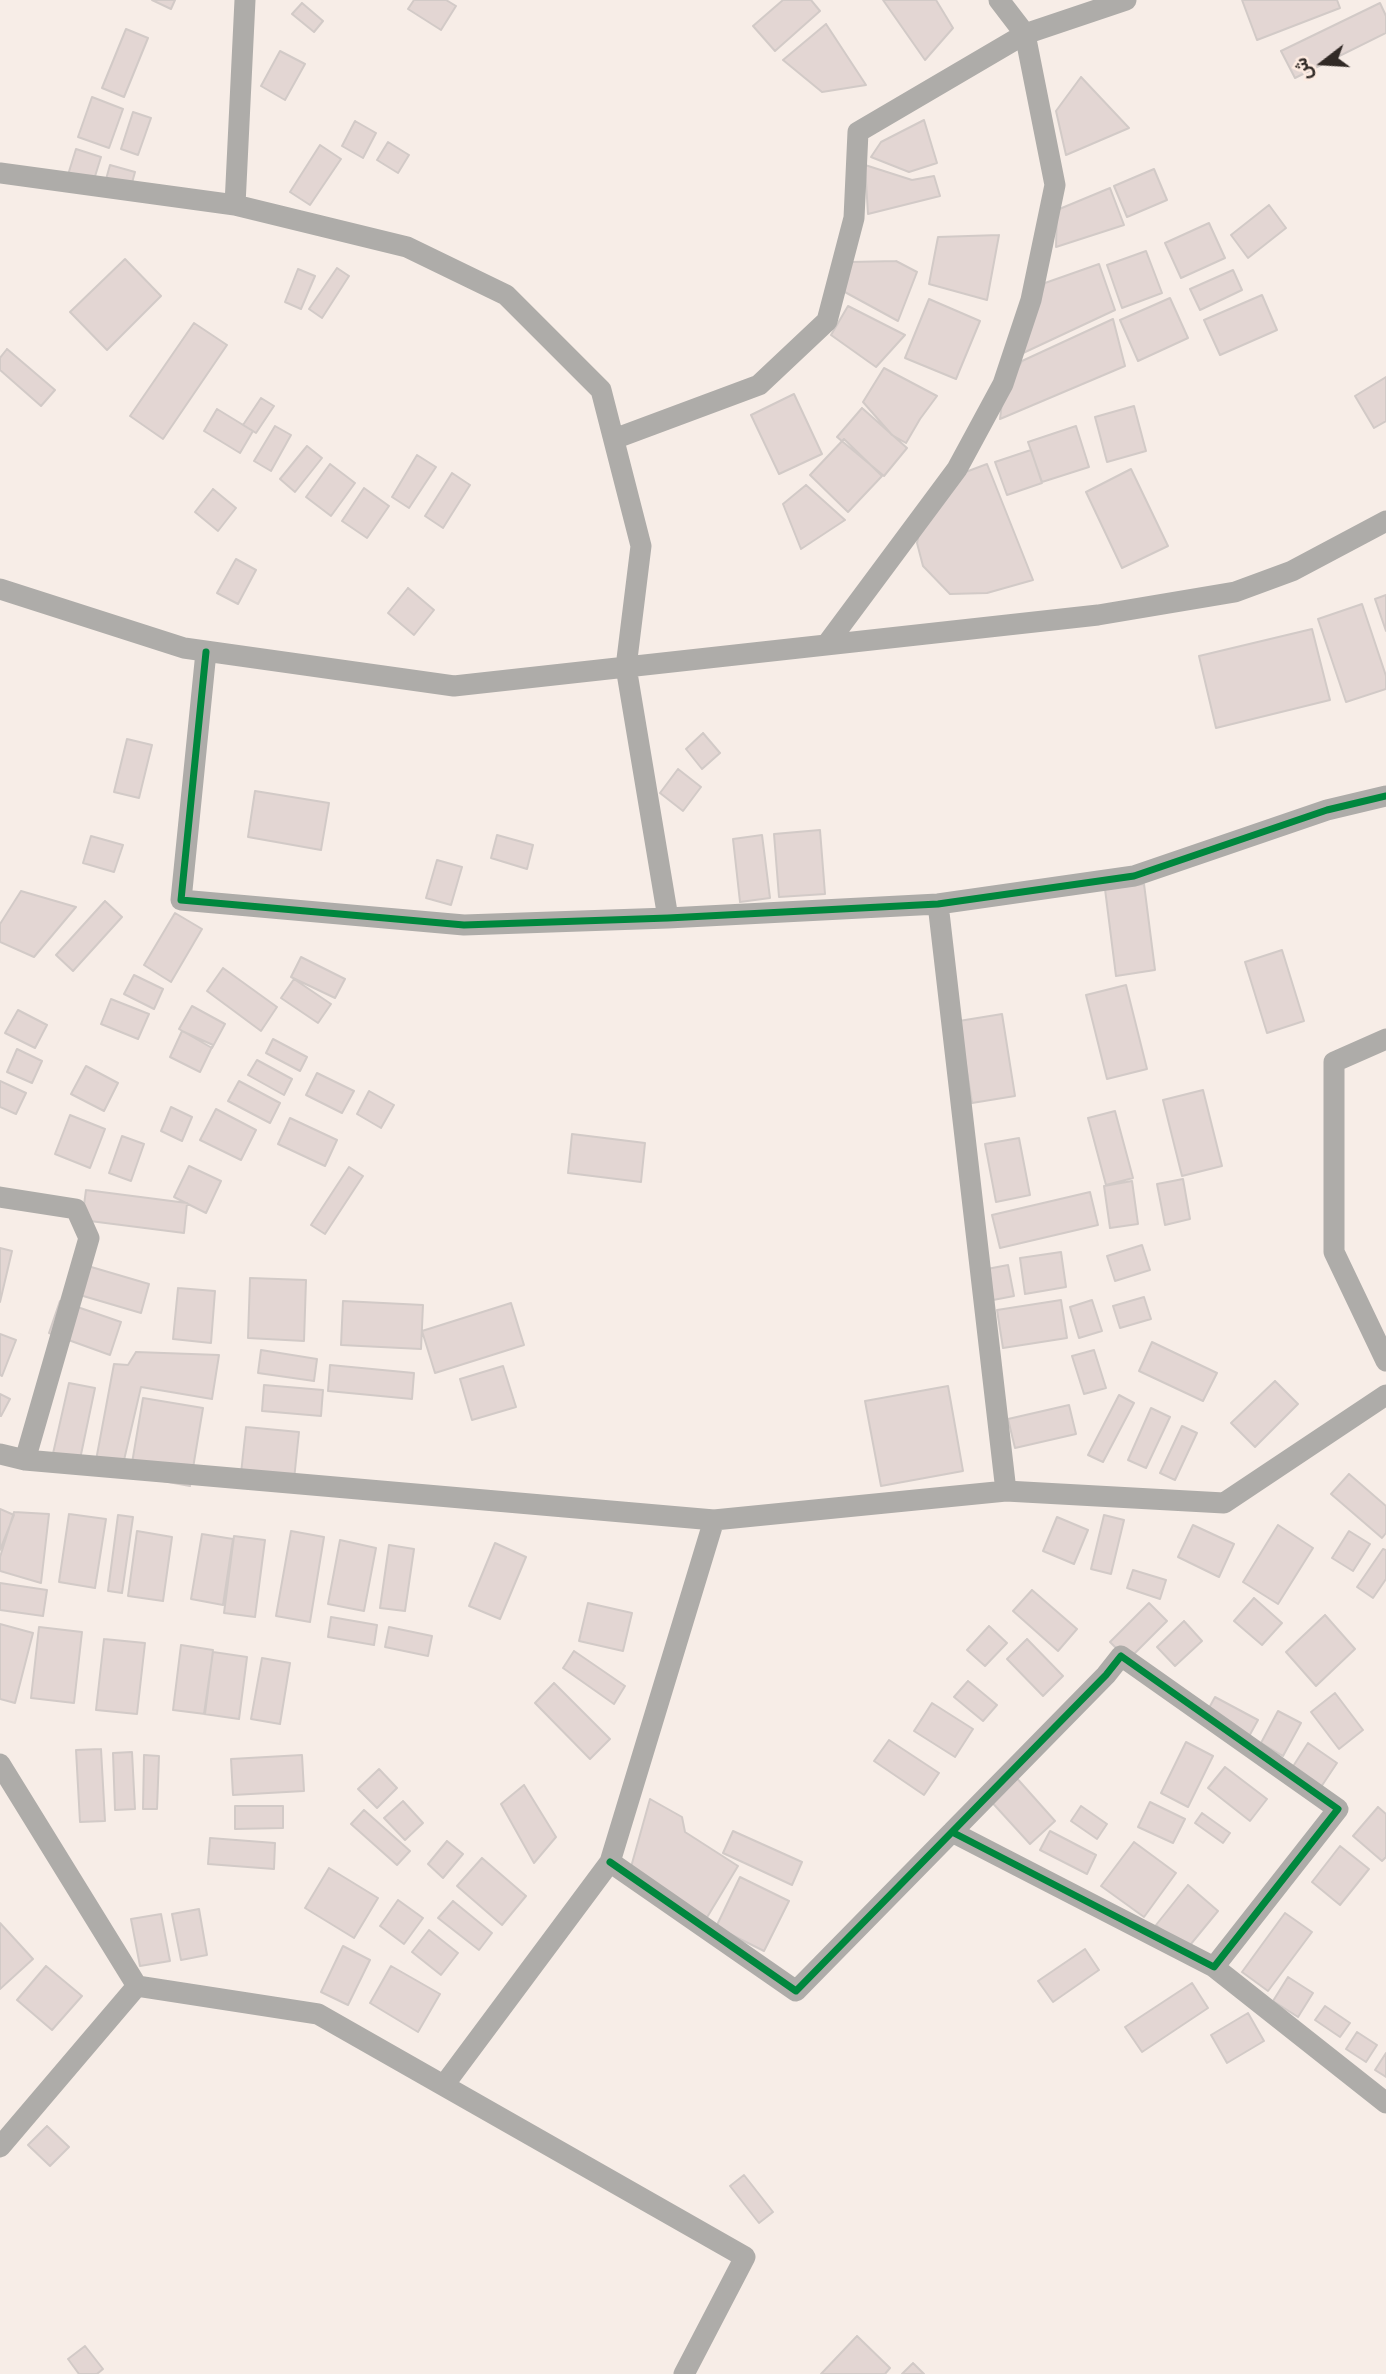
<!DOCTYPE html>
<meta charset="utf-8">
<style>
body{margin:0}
#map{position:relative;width:1386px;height:2374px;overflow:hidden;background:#f7ede7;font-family:"Fira Sans",Vazirmatn,sans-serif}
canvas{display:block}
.north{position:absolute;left:1288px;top:28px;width:70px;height:70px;-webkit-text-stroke:5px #fdebe1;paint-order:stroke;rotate:253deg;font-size:19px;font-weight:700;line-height:28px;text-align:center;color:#312a26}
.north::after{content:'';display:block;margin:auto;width:24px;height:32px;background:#312a26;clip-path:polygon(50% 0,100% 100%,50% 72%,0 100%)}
</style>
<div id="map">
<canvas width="1386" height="2374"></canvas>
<div class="north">ش</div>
</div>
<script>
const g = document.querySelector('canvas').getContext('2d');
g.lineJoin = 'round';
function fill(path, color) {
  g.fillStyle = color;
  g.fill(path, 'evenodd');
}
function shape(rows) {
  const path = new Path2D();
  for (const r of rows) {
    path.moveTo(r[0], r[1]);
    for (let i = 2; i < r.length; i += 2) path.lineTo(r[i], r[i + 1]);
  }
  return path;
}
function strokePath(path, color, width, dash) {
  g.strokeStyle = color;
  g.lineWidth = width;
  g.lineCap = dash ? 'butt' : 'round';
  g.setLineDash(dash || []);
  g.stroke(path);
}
const building = shape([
 [152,0,175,0,171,9,152,0],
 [414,0,446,0,456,6,441,30,408,9,414,0],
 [783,0,811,0,820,11,775,51,753,26,783,0],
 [883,0,936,0,953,28,925,60,883,0],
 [1242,0,1337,0,1340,8,1257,40,1242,0],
 [302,3,323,21,314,32,292,14,302,3],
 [1380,3,1386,16,1386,33,1295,78,1281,51,1380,3],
 [826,24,866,85,822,92,783,60,826,24],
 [126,29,148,38,124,97,102,88,126,29],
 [280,51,305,64,285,100,261,86,280,51],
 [1081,77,1129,128,1066,155,1056,111,1081,77],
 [92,97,123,109,109,148,78,137,92,97],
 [133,112,151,118,138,155,121,149,133,112],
 [924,120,937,163,909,172,871,157,881,142,924,120],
 [355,121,376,133,363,158,342,146,355,121],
 [388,142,409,155,398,173,377,160,388,142],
 [320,145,341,159,310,205,290,192,320,145],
 [76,149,101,157,92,186,67,178,76,149],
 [110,165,135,172,130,190,105,183,110,165],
 [865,165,912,180,934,176,940,196,868,214,865,165],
 [1154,169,1167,200,1127,217,1114,186,1154,169],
 [1110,188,1124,225,1056,247,1057,210,1110,188],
 [1269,205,1286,228,1248,258,1231,235,1269,205],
 [1209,223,1225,258,1181,278,1165,243,1209,223],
 [999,235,987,300,929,284,938,237,999,235],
 [1146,251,1162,293,1122,308,1107,265,1146,251],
 [125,259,161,296,107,350,70,312,125,259],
 [896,261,917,272,898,321,843,291,851,262,896,261],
 [1099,264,1115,310,1021,354,1045,283,1099,264],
 [337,268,349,276,322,318,309,309,337,268],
 [298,269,315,276,301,309,285,302,298,269],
 [1233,270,1242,290,1200,310,1190,289,1233,270],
 [1262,295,1277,330,1220,355,1204,320,1262,295],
 [1170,298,1188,338,1138,361,1120,320,1170,298],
 [929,299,980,321,956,379,905,358,929,299],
 [848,306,905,335,876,367,831,335,848,306],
 [1113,319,1125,366,1000,419,1003,394,1022,361,1113,319],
 [194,323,227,345,163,439,130,416,194,323],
 [7,349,55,390,41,406,0,370,0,358,7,349],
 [884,368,937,396,920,419,906,443,892,435,863,402,884,368],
 [1386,377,1386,421,1374,428,1355,396,1386,377],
 [794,394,822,454,779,474,751,415,794,394],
 [261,398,274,406,256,433,243,425,261,398],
 [1134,406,1146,451,1107,462,1095,417,1134,406],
 [862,408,907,448,884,476,837,437,862,408],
 [217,409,253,431,240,453,204,431,217,409],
 [275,426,291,435,271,471,254,461,275,426],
 [1076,426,1089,467,1042,482,1028,442,1076,426],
 [844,439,882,476,848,512,810,475,844,439],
 [307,446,322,458,295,492,280,479,307,446],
 [1031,450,1042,483,1007,495,995,462,1031,450],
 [417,455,436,467,409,508,392,497,417,455],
 [330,464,355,483,331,516,306,497,330,464],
 [987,464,1033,580,987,593,950,594,923,566,917,543,921,525,955,476,987,464],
 [1131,469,1168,546,1122,568,1086,492,1131,469],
 [452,473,470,485,443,528,425,516,452,473],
 [806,485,845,520,801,549,783,504,806,485],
 [364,488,389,506,367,538,342,521,364,488],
 [213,489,236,508,218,531,195,512,213,489],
 [236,559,256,570,238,604,217,593,236,559],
 [408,588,434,610,414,635,388,613,408,588],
 [1386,595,1386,631,1375,599,1386,595],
 [1362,604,1386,676,1386,689,1346,702,1318,619,1362,604],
 [1312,629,1330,700,1216,728,1199,656,1312,629],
 [703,733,720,753,702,769,686,749,703,733],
 [127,739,152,745,139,798,114,792,127,739],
 [678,769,701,787,683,811,660,793,678,769],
 [255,791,329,803,321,850,248,837,255,791],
 [820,830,825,894,779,897,774,834,820,830],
 [497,835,533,845,527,869,491,858,497,835],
 [762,835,770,898,740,902,733,839,762,835],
 [91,836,123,845,114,872,83,863,91,836],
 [437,860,462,867,451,905,426,898,437,860],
 [1144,884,1155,970,1116,976,1105,889,1144,884],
 [21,891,76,907,34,957,0,942,0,924,21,891],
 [105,901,122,917,73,971,56,955,105,901],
 [175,913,202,929,171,982,144,965,175,913],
 [1282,950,1304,1021,1267,1033,1245,962,1282,950],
 [301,957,345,979,335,998,291,977,301,957],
 [223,968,277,1007,261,1031,207,991,223,968],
 [134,975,163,989,154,1009,124,994,134,975],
 [294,979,331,1004,318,1023,281,998,294,979],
 [1126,985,1147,1069,1107,1079,1086,995,1126,985],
 [111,999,149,1014,138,1039,101,1024,111,999],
 [192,1006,225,1024,212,1048,179,1029,192,1006],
 [18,1010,47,1025,35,1048,5,1033,18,1010],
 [1002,1014,1015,1096,972,1103,959,1021,1002,1014],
 [182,1031,213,1045,200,1072,170,1057,182,1031],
 [273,1039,307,1057,300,1071,266,1053,273,1039],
 [17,1049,42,1061,32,1083,7,1072,17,1049],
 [257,1060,292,1079,284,1095,248,1075,257,1060],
 [86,1066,118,1083,104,1111,71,1094,86,1066],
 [317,1073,354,1091,342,1113,306,1095,317,1073],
 [0,1081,26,1093,16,1114,0,1107,0,1081],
 [239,1081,280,1103,270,1123,228,1101,239,1081],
 [1203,1090,1222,1166,1182,1176,1163,1100,1203,1090],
 [369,1091,394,1105,381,1128,357,1114,369,1091],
 [171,1107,192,1117,182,1141,161,1131,171,1107],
 [216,1109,256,1130,241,1160,200,1140,216,1109],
 [1115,1111,1133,1178,1106,1185,1088,1118,1115,1111],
 [70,1115,105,1129,90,1168,55,1154,70,1115],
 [290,1118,337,1140,325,1166,278,1144,290,1118],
 [572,1134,645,1143,641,1182,568,1173,572,1134],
 [122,1136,144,1144,131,1181,109,1173,122,1136],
 [1019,1138,1030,1195,996,1202,985,1144,1019,1138],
 [189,1166,221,1181,206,1213,174,1197,189,1166],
 [349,1167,363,1176,325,1234,311,1225,349,1167],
 [1183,1179,1190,1219,1165,1225,1157,1184,1183,1179],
 [1132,1181,1138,1224,1110,1228,1104,1186,1132,1181],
 [86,1190,187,1203,184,1233,82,1220,86,1190],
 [1090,1192,1098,1225,1000,1248,992,1215,1090,1192],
 [1142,1245,1150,1270,1115,1281,1107,1256,1142,1245],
 [0,1248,12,1251,0,1302,0,1248],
 [1061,1252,1066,1287,1025,1294,1020,1258,1061,1252],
 [81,1264,149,1284,141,1313,73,1293,81,1264],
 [1008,1265,1014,1296,993,1300,987,1269,1008,1265],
 [250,1278,306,1280,304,1341,248,1338,250,1278],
 [178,1288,215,1291,211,1343,173,1339,178,1288],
 [1144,1297,1151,1319,1120,1328,1113,1306,1144,1297],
 [1061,1300,1067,1338,1003,1348,997,1310,1061,1300],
 [1092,1300,1102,1331,1079,1338,1070,1307,1092,1300],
 [60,1301,121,1322,110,1355,49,1333,60,1301],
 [343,1301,423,1305,421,1349,341,1345,343,1301],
 [511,1303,524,1345,435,1373,422,1331,511,1303],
 [0,1334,16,1340,2,1376,0,1375,0,1334],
 [1152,1342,1217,1373,1203,1401,1139,1371,1152,1342],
 [261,1350,317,1359,314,1381,258,1373,261,1350],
 [1094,1350,1106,1388,1084,1394,1072,1356,1094,1350],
 [136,1352,219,1355,212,1399,141,1387,121,1473,94,1471,114,1364,128,1365,136,1352],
 [330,1365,414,1373,412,1399,328,1391,330,1365],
 [503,1366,516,1407,472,1420,460,1379,503,1366],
 [1275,1381,1298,1404,1255,1447,1231,1423,1275,1381],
 [69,1383,95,1388,79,1464,52,1458,69,1383],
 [264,1385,323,1390,321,1416,262,1411,264,1385],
 [948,1386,963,1471,881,1486,865,1401,948,1386],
 [0,1394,10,1399,1,1416,0,1416,0,1394],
 [1119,1395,1134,1403,1103,1462,1088,1455,1119,1395],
 [143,1398,203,1408,190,1486,130,1475,143,1398],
 [1069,1405,1076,1434,1015,1448,1008,1419,1069,1405],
 [1151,1408,1170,1417,1146,1468,1128,1460,1151,1408],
 [1182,1426,1197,1433,1175,1480,1160,1473,1182,1426],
 [246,1427,299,1432,293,1489,240,1483,246,1427],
 [1349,1474,1386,1506,1386,1533,1382,1538,1331,1494,1349,1474],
 [0,1509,14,1515,0,1550,0,1509],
 [14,1512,49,1514,41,1583,0,1571,0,1557,14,1512],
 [69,1514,106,1519,95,1588,59,1582,69,1514],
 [118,1515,133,1517,122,1593,108,1591,118,1515],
 [1104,1515,1124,1520,1111,1574,1091,1569,1104,1515],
 [1057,1517,1088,1530,1074,1564,1043,1551,1057,1517],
 [1193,1525,1234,1544,1219,1577,1178,1557,1193,1525],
 [1278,1525,1313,1548,1278,1604,1243,1582,1278,1525],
 [137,1531,172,1537,163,1601,128,1596,137,1531],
 [291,1531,324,1537,310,1622,276,1616,291,1531],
 [1349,1531,1370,1544,1353,1571,1332,1558,1349,1531],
 [202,1534,233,1539,223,1605,191,1599,202,1534],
 [234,1536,265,1540,255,1617,224,1613,234,1536],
 [340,1540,376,1548,364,1611,328,1604,340,1540],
 [495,1543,526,1557,500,1619,469,1606,495,1543],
 [389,1545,414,1549,405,1611,380,1608,389,1545],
 [1383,1549,1386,1550,1386,1579,1373,1598,1357,1587,1383,1549],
 [1133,1570,1166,1580,1160,1599,1127,1588,1133,1570],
 [0,1583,47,1590,43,1616,0,1610,0,1583],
 [1032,1590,1077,1629,1058,1651,1013,1611,1032,1590],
 [1254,1598,1282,1623,1262,1645,1234,1621,1254,1598],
 [588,1603,632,1613,623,1651,579,1641,588,1603],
 [1149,1603,1167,1621,1128,1660,1110,1642,1149,1603],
 [1325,1615,1355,1649,1316,1686,1286,1652,1325,1615],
 [331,1617,377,1625,374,1645,328,1637,331,1617],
 [1184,1621,1202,1641,1175,1666,1157,1647,1184,1621],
 [0,1624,33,1633,15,1703,0,1699,0,1624],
 [989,1626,1007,1643,985,1666,967,1650,989,1626],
 [39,1627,82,1632,74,1703,31,1698,39,1627],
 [389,1627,432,1636,428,1656,385,1647,389,1627],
 [104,1639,145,1643,137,1714,96,1710,104,1639],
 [1027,1639,1063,1676,1043,1696,1007,1659,1027,1639],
 [181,1645,213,1650,205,1714,173,1710,181,1645],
 [574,1651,625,1686,614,1704,563,1668,574,1651],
 [213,1652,247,1657,239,1719,204,1714,213,1652],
 [262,1658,290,1663,280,1724,251,1719,262,1658],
 [968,1681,997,1705,983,1721,954,1697,968,1681],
 [554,1683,610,1739,590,1759,535,1703,554,1683],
 [1335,1693,1363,1730,1339,1749,1311,1712,1335,1693],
 [1215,1697,1258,1720,1247,1740,1204,1717,1215,1697],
 [932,1703,973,1729,955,1757,914,1731,932,1703],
 [1278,1711,1301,1723,1283,1756,1261,1743,1278,1711],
 [889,1740,939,1773,924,1795,874,1761,889,1740],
 [1186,1742,1213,1756,1188,1807,1161,1793,1186,1742],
 [1308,1743,1337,1763,1321,1787,1292,1768,1308,1743],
 [101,1749,105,1821,80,1822,76,1750,101,1749],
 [132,1752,135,1809,115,1810,113,1753,132,1752],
 [144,1755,159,1756,157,1809,143,1809,144,1755],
 [302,1755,304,1791,233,1795,231,1759,302,1755],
 [1225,1767,1267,1799,1250,1821,1208,1788,1225,1767],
 [379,1769,397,1788,377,1808,358,1789,379,1769],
 [1014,1775,1055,1821,1030,1844,988,1798,1014,1775],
 [524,1785,556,1837,534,1863,501,1804,524,1785],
 [650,1799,682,1817,685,1832,738,1866,706,1919,631,1867,650,1799],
 [403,1801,423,1823,405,1840,384,1818,403,1801],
 [1150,1802,1185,1819,1173,1843,1138,1827,1150,1802],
 [235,1806,283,1806,283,1828,235,1829,235,1806],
 [1081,1806,1107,1824,1097,1839,1071,1821,1081,1806],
 [1378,1807,1386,1814,1386,1857,1382,1861,1353,1836,1378,1807],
 [364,1810,410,1851,397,1865,351,1824,364,1810],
 [1202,1813,1230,1833,1223,1843,1195,1823,1202,1813],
 [733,1831,802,1862,792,1885,723,1853,733,1831],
 [1050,1831,1096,1855,1087,1874,1040,1850,1050,1831],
 [210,1838,275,1843,274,1869,208,1864,210,1838],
 [447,1841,463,1854,443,1878,428,1864,447,1841],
 [1134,1842,1176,1873,1144,1917,1101,1886,1134,1842],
 [1340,1846,1369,1869,1340,1905,1312,1882,1340,1846],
 [482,1858,526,1896,502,1925,457,1886,482,1858],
 [329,1868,378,1898,354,1938,305,1908,329,1868],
 [740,1877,789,1901,764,1951,716,1927,740,1877],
 [1188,1885,1218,1911,1186,1950,1156,1925,1188,1885],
 [398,1900,423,1918,404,1944,380,1926,398,1900],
 [453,1901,492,1933,479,1950,438,1918,453,1901],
 [199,1909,207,1955,181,1960,172,1914,199,1909],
 [1285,1913,1312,1932,1268,1991,1242,1972,1285,1913],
 [161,1914,170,1961,140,1966,131,1919,161,1914],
 [0,1923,33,1959,0,1989,0,1923],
 [429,1930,458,1953,441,1975,412,1952,429,1930],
 [343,1946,370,1960,348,2005,321,1992,343,1946],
 [1085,1949,1099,1970,1053,2002,1038,1981,1085,1949],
 [46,1966,82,1996,52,2030,17,2000,46,1966],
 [391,1966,440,1994,418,2032,370,2003,391,1966],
 [1288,1977,1313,1993,1298,2017,1273,2001,1288,1977],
 [1192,1983,1208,2008,1142,2052,1125,2027,1192,1983],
 [1325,2006,1350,2023,1340,2037,1315,2020,1325,2006],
 [1248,2013,1264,2041,1227,2063,1211,2035,1248,2013],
 [1357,2032,1377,2045,1366,2062,1346,2049,1357,2032],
 [1386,2053,1386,2077,1375,2070,1386,2053],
 [47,2126,69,2147,50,2166,28,2145,47,2126],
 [744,2175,773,2212,759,2223,730,2186,744,2175],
 [857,2336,890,2368,885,2374,821,2374,857,2336],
 [85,2346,103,2369,97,2374,79,2374,68,2359,85,2346],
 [913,2363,924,2374,902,2374,913,2363]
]);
const street = shape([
 [0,173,235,205,245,0],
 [235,205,407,247,506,295,601,390,641,546,626,667,668,918],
 [614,439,759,385,827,321,854,218,858,132,1025,34,1126,0],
 [0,589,184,648,454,686,1098,615,1235,592,1292,571,1386,521],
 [827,644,957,469,1003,384,1031,300,1055,185,1025,34,999,0],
 [206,652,181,900,464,925,668,918,938,904,1134,876,1327,810,1386,796],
 [938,904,1006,1491],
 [1386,1039,1334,1062,1334,1252,1386,1361],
 [0,1197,76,1209,89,1238,25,1460],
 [0,1454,25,1460,714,1520,610,1862,444,2085],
 [714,1520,1006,1491,1224,1503,1386,1395],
 [0,1764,137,1986],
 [610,1862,796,1991,1106,1675,1121,1656,1338,1809,1214,1967,952,1832],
 [1214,1967,1386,2103],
 [0,2147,137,1986,318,2014,745,2257,684,2374]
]);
const cycleway = shape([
 [206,652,181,900,464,925,668,918,938,904,1134,876,1327,810,1386,796],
 [610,1862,796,1991,1106,1675,1121,1656,1338,1809,1214,1967,952,1832]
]);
fill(building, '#e3d6d3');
strokePath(building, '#d2cac7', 2);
strokePath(street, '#aeaca9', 21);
strokePath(cycleway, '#00873e', 7);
</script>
